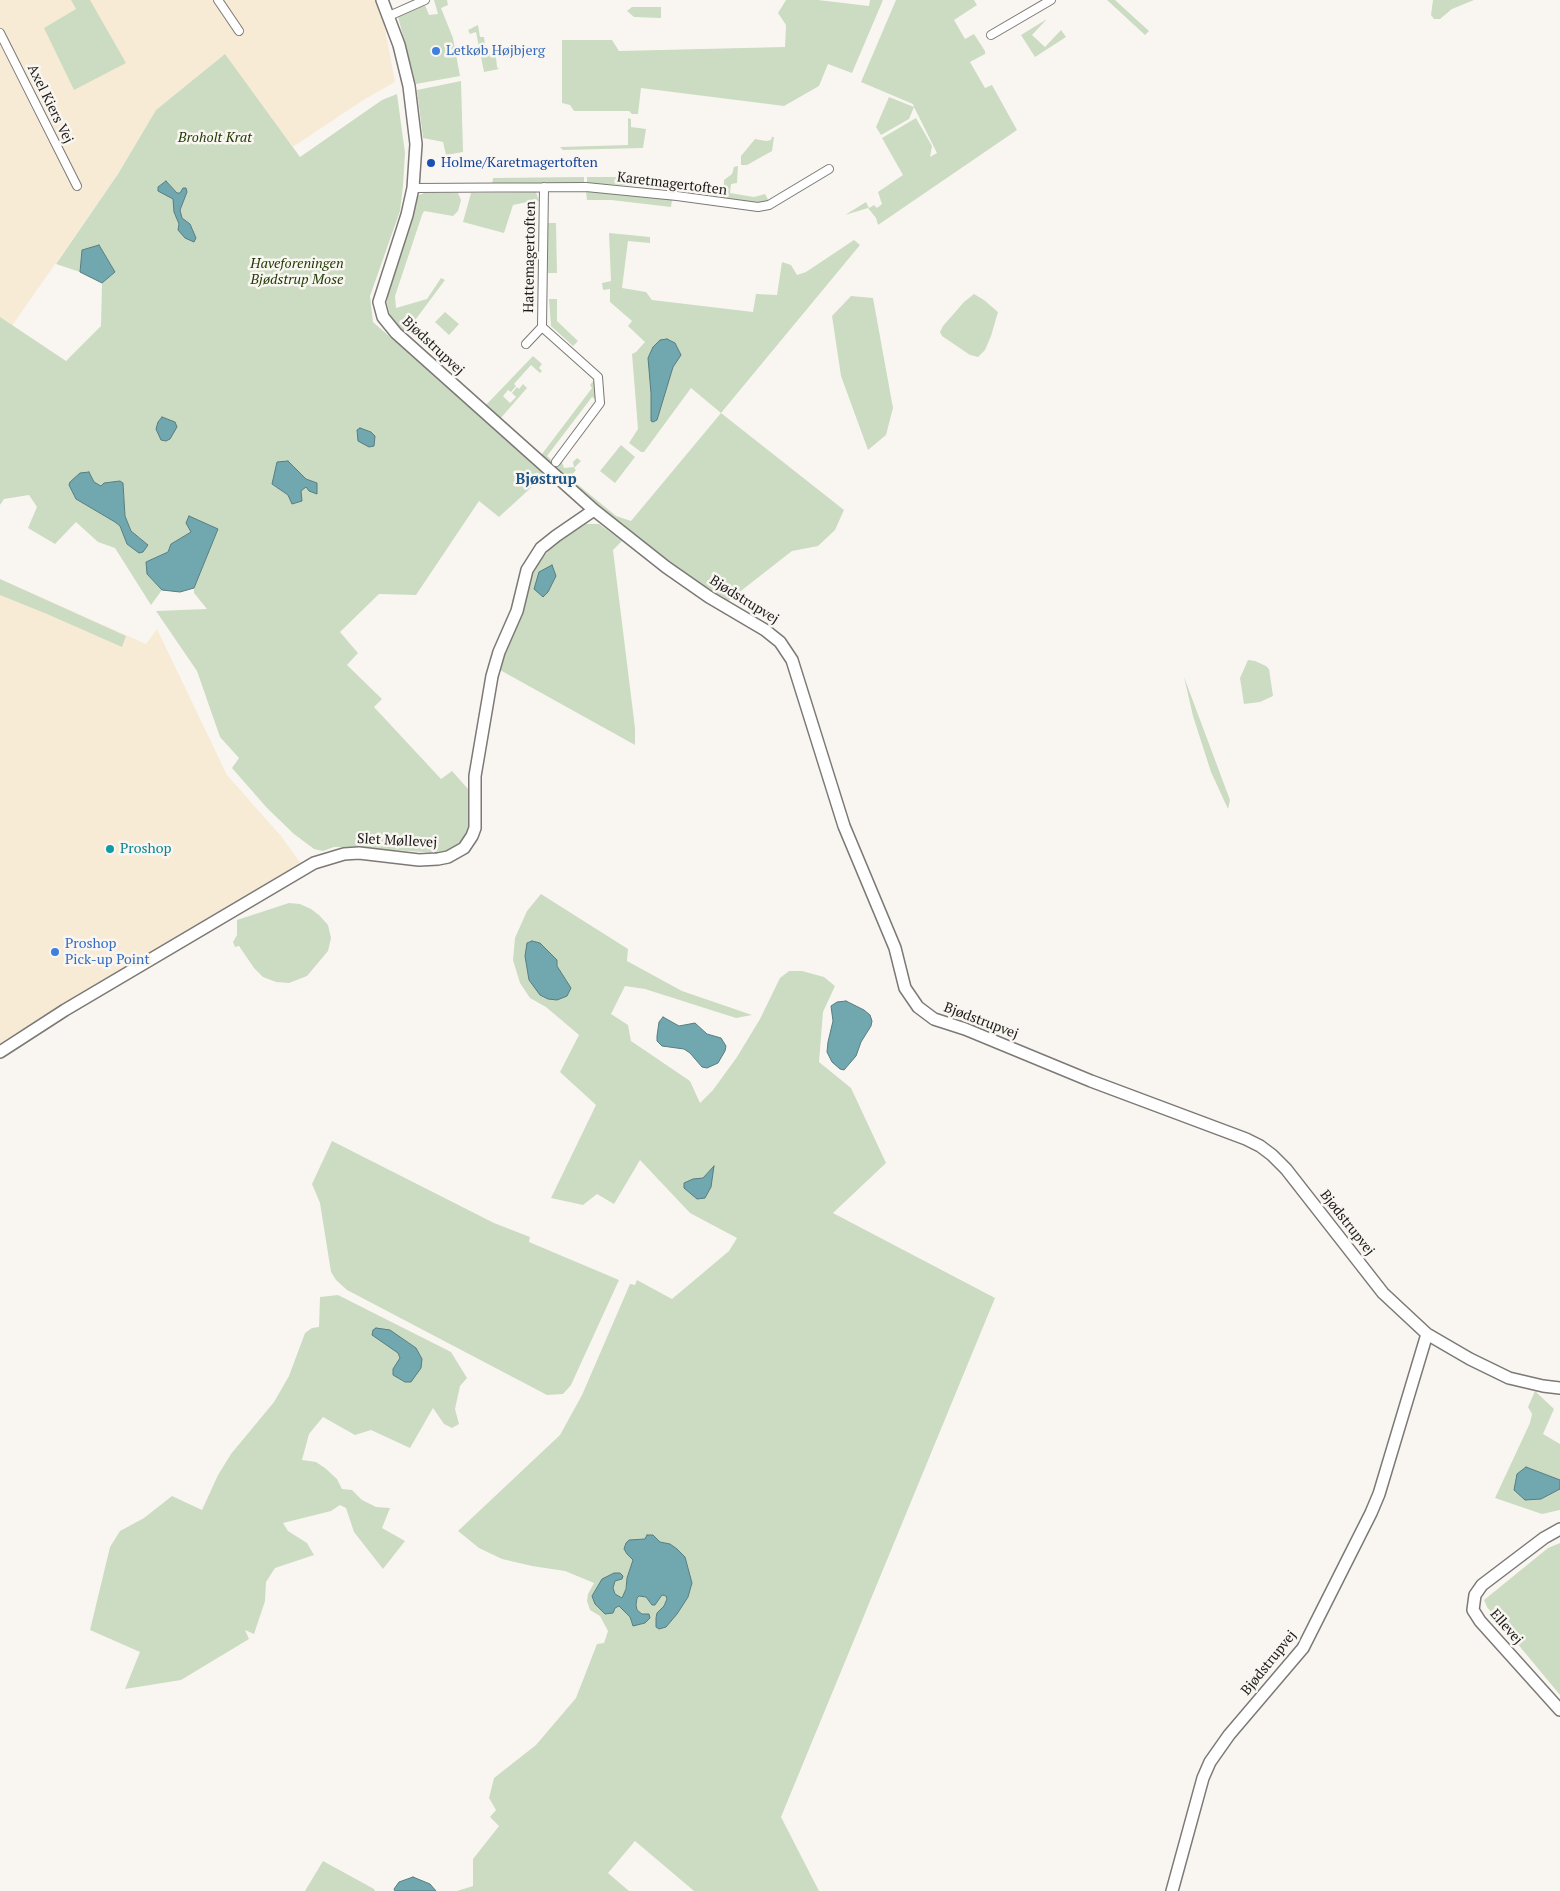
<!DOCTYPE html>
<meta charset="utf-8">
<style>
body{margin:0}
canvas{display:block;background:#f9f6f1}
</style>
<canvas width="1560" height="1891"></canvas>
<script>
const g = document.querySelector('canvas').getContext('2d');
g.lineJoin = 'round';
function fill(path, color) {
  g.fillStyle = color;
  g.fill(path, 'evenodd');
}
function shape(rows) {
  const path = new Path2D();
  for (const r of rows) {
    path.moveTo(r[0], r[1]);
    for (let i = 2; i < r.length; i += 2) path.lineTo(r[i], r[i + 1]);
  }
  return path;
}
function strokePath(path, color, width, dash) {
  g.strokeStyle = color;
  g.lineWidth = width;
  g.lineCap = dash ? 'butt' : 'round';
  g.setLineDash(dash || []);
  g.stroke(path);
}
function drawText(font, color, halo, rows, align = 'center') {
  g.font = font + ' "PT Serif",serif';
  g.lineWidth = 5;
  g.setLineDash([]);
  g.textBaseline = 'middle';
  g.strokeStyle = halo;
  g.fillStyle = color;
  for (const [text, x, y, turn = 0] of rows) {
    g.save();
    g.translate(x, y);
    g.rotate((+turn || 0) * Math.PI / 180);
    g.textAlign = isNaN(turn) ? turn : align;
    if (halo) g.strokeText(text, 0, 0);
    g.fillText(text, 0, 0);
    g.restore();
  }
}
const industrial = shape([
 [0,0,378,0,383,18,395,82,365,99,293,147,225,55,156,110,118,174,0,343],
 [0,579,146,644,157,629,227,775,281,836,307,872,34,1033,0,1060]
]);
const green = shape([
 [71,0,90,0,126,63,74,90,44,28,76,9],
 [434,0,447,0,448,5,441,8,453,38,460,76,416,84,398,17,425,5,429,15,438,14],
 [786,0,818,0,869,6,870,0,883,0,852,73,828,64,819,86,784,106,641,88,638,114,632,114,629,111,574,111,570,105,562,103,562,40,612,40,619,51,785,47,786,25,778,13],
 [896,0,974,0,977,5,954,20,965,39,974,34,985,51,985,54,970,62,985,88,992,85,1017,130,878,225,876,218,868,208,845,215,866,202,869,208,874,205,877,208,882,204,878,192,903,175,882,138,916,118,932,146,930,157,937,153,914,107,909,119,881,135,876,127,889,97,914,107,913,104,861,82],
 [1107,0,1115,0,1149,31,1145,35],
 [1433,0,1474,0,1452,9,1440,19,1434,19,1431,15],
 [632,7,661,7,661,18,634,17,627,11],
 [1047,19,1032,35,1045,47,1061,30,1066,37,1035,57,1021,35],
 [478,25,480,37,484,37,486,51,490,51,491,57,496,57,497,67,499,69,484,72,476,32,470,34,468,30],
 [225,54,300,157,382,100,397,94,405,153,403,186,400,211,370,296,373,322,546,474,499,517,479,501,416,595,379,594,340,632,358,653,347,665,382,699,374,707,441,779,452,771,469,790,468,830,462,840,451,850,438,853,348,847,334,847,323,851,314,849,294,834,267,808,232,768,239,758,220,737,197,671,156,611,207,609,194,593,194,588,218,529,191,532,171,544,168,552,146,562,147,574,162,590,151,605,115,548,98,542,76,522,55,544,28,528,37,507,29,495,4,499,0,505,0,317,66,361,101,326,102,283,115,272,99,245,82,250,80,272,56,264,118,174,156,110],
 [166,181,177,193,187,192,180,210,182,218,190,224,196,238,179,224,174,212,174,202],
 [287,461,306,479,317,483,288,495,272,484],
 [89,472,94,482,102,486,104,483,120,481,123,483,125,516,131,531,148,545,127,544,120,526,115,522,76,499,70,481],
 [461,81,463,152,446,155,443,142,423,138,417,90],
 [628,118,631,119,631,127,646,129,643,148,563,150,560,147,628,145],
 [772,137,774,137,772,151,747,165,741,165,741,156,755,139,766,141,771,140],
 [738,166,737,183,731,184,730,193,754,197,765,194,769,201,761,204,723,198,724,180,732,174,734,167],
 [584,177,584,183,492,185,493,178],
 [587,177,613,177,638,179,637,186,587,183],
 [536,192,539,201,536,201,536,204,532,205,532,282,528,281,527,202,513,205,504,233,463,222,471,193],
 [586,192,612,192,672,200,671,207,611,200,587,200],
 [424,193,458,193,461,200,458,211,453,216,424,211,422,215,395,296,396,308,427,299,441,278,445,280,404,335,395,324,390,315,387,303,388,294,415,201,419,195],
 [547,223,556,223,557,273,548,273],
 [609,233,650,237,650,243,628,241,622,288,646,292,652,300,753,312,756,294,777,295,782,262,791,265,797,275,806,272,854,240,860,245,721,413,844,510,835,530,818,546,792,551,728,601,673,567,553,470,557,464,559,466,562,462,564,468,574,467,573,462,577,458,581,461,574,468,576,470,572,475,571,479,616,516,631,521,721,413,691,388,644,452,641,452,629,443,638,429,632,354,636,352,645,342,628,326,632,321,610,302,610,289,603,290,602,283,611,281],
 [974,294,984,300,998,312,991,336,985,350,978,357,970,355,942,336,940,332,943,326,964,302],
 [851,296,873,298,893,408,886,435,868,450,841,376,832,316],
 [549,299,557,299,557,321,578,341,573,346,551,326],
 [445,312,459,324,449,335,435,322],
 [533,356,542,364,539,368,542,371,540,373,531,365,514,384,516,386,511,392,508,390,503,396,510,403,516,397,512,393,517,387,519,389,523,384,527,388,500,419,485,406],
 [595,379,598,401,592,397,547,456,555,463,551,468,539,458,592,388,590,385],
 [621,445,635,457,615,483,600,471],
 [586,524,599,524,622,541,613,550,635,728,635,745,500,670,503,655,522,616,525,593,531,575,540,560,559,540],
 [0,579,126,636,122,647,47,614,0,595],
 [1248,660,1255,661,1266,666,1269,669,1273,696,1260,702,1244,704,1240,678],
 [1184,677,1230,800,1228,809,1211,772,1193,716],
 [541,894,628,949,627,961,682,991,752,1015,736,1018,645,989,625,986,611,1014,628,1025,631,1041,690,1081,700,1103,713,1090,737,1057,760,1019,780,978,789,971,802,971,824,977,835,986,823,1012,819,1062,851,1088,886,1163,833,1213,995,1298,781,1817,819,1891,694,1891,635,1841,608,1873,629,1891,457,1891,473,1886,473,1859,499,1826,490,1817,496,1810,489,1798,494,1778,536,1745,576,1698,597,1644,604,1643,608,1631,600,1616,590,1610,587,1601,588,1594,594,1583,565,1571,532,1566,502,1559,479,1548,458,1531,560,1435,582,1395,630,1284,635,1285,637,1280,672,1299,729,1251,737,1238,690,1213,640,1160,614,1204,597,1194,583,1205,551,1198,596,1105,560,1072,579,1035,546,1007,530,998,520,983,513,960,515,938,527,911],
 [557,966,568,983,548,999],
 [645,1539,670,1544,685,1557,692,1583,688,1597,671,1621,656,1626,657,1613,664,1606,668,1599,666,1596,662,1595,655,1605,652,1605,646,1597,639,1596,637,1598,636,1605,637,1610,645,1615,645,1623,637,1624,631,1623,630,1617,619,1606,615,1608,592,1596,599,1585,623,1576,615,1581,613,1588,615,1594,622,1598,626,1589,627,1578,633,1560,629,1540],
 [289,903,300,904,311,909,319,915,328,925,331,938,328,951,307,976,289,983,276,982,263,977,254,968,239,946,235,947,233,942,237,935,237,920],
 [332,1141,494,1223,530,1237,529,1242,619,1280,571,1385,563,1394,547,1395,347,1290,336,1280,331,1272,320,1203,312,1184],
 [338,1295,451,1352,467,1378,460,1386,455,1409,459,1424,452,1428,444,1424,433,1408,410,1448,371,1430,355,1435,323,1417,309,1434,302,1460,316,1462,325,1468,337,1479,342,1489,352,1490,362,1500,376,1507,390,1508,382,1528,405,1541,383,1569,354,1532,346,1508,340,1505,331,1511,283,1523,288,1531,307,1543,314,1555,275,1568,266,1582,265,1601,254,1634,245,1630,249,1639,181,1680,125,1689,140,1652,90,1630,110,1547,120,1531,144,1518,172,1496,202,1510,218,1475,231,1454,274,1402,289,1376,305,1333,312,1328,319,1327,320,1297],
 [390,1330,399,1336,416,1348,400,1358],
 [1535,1391,1554,1409,1543,1434,1560,1444,1560,1480,1526,1467,1541,1499,1560,1489,1560,1510,1542,1514,1495,1498,1530,1423,1532,1414,1528,1407],
 [1560,1543,1560,1695,1487,1607,1484,1600,1548,1548],
 [323,1861,374,1889,375,1891,305,1891]
]);
const water = shape([
 [166,181,177,193,180,193,183,188,186,188,187,192,180,210,182,218,190,224,196,238,194,242,185,238,178,230,179,224,174,212,173,199,158,191,158,187,166,181],
 [99,245,115,272,102,283,80,272,82,250,99,245],
 [667,339,675,343,681,355,673,367,657,420,653,422,651,421,651,393,648,358,653,347,660,340,667,339],
 [162,417,175,422,177,427,170,439,166,441,161,440,156,429,158,422,162,417],
 [360,428,371,432,375,436,374,446,369,447,358,441,357,430,360,428],
 [288,461,306,479,317,483,317,494,309,491,306,487,301,491,302,501,292,504,288,495,272,484,277,462,288,461],
 [89,472,94,482,101,486,104,483,120,481,123,483,125,516,131,531,148,545,143,552,139,553,127,544,120,526,115,522,76,499,69,485,70,482,80,473,89,472],
 [189,516,218,529,194,588,180,592,162,590,147,574,146,562,168,552,171,544,191,532,186,523,189,516],
 [552,565,556,576,548,592,543,597,534,589,539,572,552,565],
 [532,941,540,943,557,960,557,966,571,988,567,996,557,1000,548,999,540,995,529,980,525,956,527,943,532,941],
 [846,1001,864,1010,870,1015,872,1021,871,1026,861,1042,856,1056,844,1070,840,1069,832,1062,827,1052,828,1042,833,1021,831,1006,837,1002,846,1001],
 [663,1017,679,1026,695,1023,707,1034,721,1038,726,1046,725,1051,718,1063,707,1068,702,1067,690,1053,684,1049,662,1046,657,1041,657,1036,659,1022,663,1017],
 [714,1166,711,1187,705,1198,697,1199,684,1188,684,1183,693,1179,703,1178,714,1166],
 [376,1328,390,1330,416,1348,422,1359,421,1368,411,1382,405,1382,393,1375,393,1369,400,1358,398,1353,372,1335,373,1330,376,1328],
 [1526,1467,1560,1480,1560,1489,1541,1499,1525,1500,1514,1490,1517,1474,1526,1467],
 [647,1535,653,1535,660,1542,670,1544,677,1549,685,1557,692,1583,688,1597,677,1614,666,1627,659,1629,656,1627,656,1618,657,1613,664,1606,667,1599,666,1596,662,1595,655,1605,652,1605,646,1597,639,1596,637,1598,636,1605,637,1610,642,1614,649,1614,650,1618,645,1623,633,1626,630,1617,619,1606,615,1608,613,1613,605,1614,595,1604,592,1596,602,1579,614,1573,620,1573,623,1576,622,1579,615,1581,613,1588,615,1594,622,1598,626,1589,627,1578,633,1560,627,1554,624,1549,626,1543,629,1540,645,1539,647,1535],
 [413,1877,430,1884,436,1891,395,1891,394,1889,399,1882,413,1877]
]);
const street = shape([
 [218,0,239,31],
 [389,16,425,0],
 [0,33,77,186],
 [991,35,1051,0],
 [544,187,542,327,598,377,600,403,556,462],
 [413,188,586,187,677,196,758,207,769,205,829,169],
 [526,344,542,327]
]);
const secondary = shape([
 [382,0,399,45,409,86,416,144,413,188,407,215,379,302,383,317,396,333,594,510,666,567,709,597,765,630,780,642,792,660,844,826,895,948,905,988,918,1007,934,1019,965,1029,1091,1081,1246,1139,1260,1146,1272,1155,1286,1169,1383,1293,1427,1334,1470,1359,1509,1378,1543,1386,1560,1388],
 [0,1052,65,1010,314,863,344,854,359,853,419,860,438,859,448,857,464,848,472,836,475,828,475,776,492,676,499,652,517,611,527,570,541,548,556,536,594,510],
 [1560,1529,1544,1538,1482,1585,1475,1595,1473,1610,1480,1621,1560,1710],
 [1172,1891,1203,1778,1210,1762,1229,1735,1303,1648,1371,1513,1379,1494,1427,1334]
]);
const markers = [
 [436,51,5,"#3f7fe0"],
 [431,163,5,"#1a4fb4"],
 [110,849,5,"#0f9aa8"],
 [55,952,5,"#3f7fe0"]
];
const shopNames = [
 ["Letkøb Højbjerg",446,51],
 ["Proshop",65,944],
 ["Pick-up Point",65,960]
];
const streetNames = [
 ["Axel Kiers Vej",50,104,64],
 ["Karetmagertoften",672,184,7],
 ["Hattemagertoften",530,257,-89],
 ["Bjødstrupvej",433,346,43],
 ["Bjødstrupvej",744,600,32],
 ["Slet Møllevej",397,841,3],
 ["Bjødstrupvej",981,1021,21],
 ["Bjødstrupvej",1347,1223,52],
 ["Ellevej",1506,1627,49],
 ["Bjødstrupvej",1269,1663,-51]
];
const parkNames = [
 ["Broholt Krat",215,138],
 ["Haveforeningen",297,264],
 ["Bjødstrup Mose",297,280]
];
const transitNames = [
 ["Holme/Karetmagertoften",441,163]
];
const cultureNames = [
 ["Proshop",120,849]
];
const neighbourhoodNames = [
 ["Bjøstrup",546,480]
];
fill(industrial, '#f7ebd6');
fill(green, '#ccdcc2');
fill(water, '#71a7ae');
strokePath(water, '#587d81', 1);
strokePath(street, '#7c7976', 10);
strokePath(secondary, '#7c7976', 14);
strokePath(street, '#fff', 8);
strokePath(secondary, '#fff', 11);
for (const [x, y, r, color] of markers) {
  const dot = new Path2D();
  dot.arc(x, y, r, 0, 2 * Math.PI);
  g.fillStyle = color;
  g.fill(dot);
  strokePath(dot, '#f9f6f1', 2);
}
drawText('14px', '#366cbe', '#f9f6f1', shopNames, 'left');
drawText('14px', '#1c1b19', '#f9f6f1', streetNames);
drawText('italic 14px', '#1d3800', '#f9f6f1', parkNames);
drawText('14px', '#164399', '#f9f6f1', transitNames, 'left');
drawText('14px', '#0d838f', '#f9f6f1', cultureNames, 'left');
drawText('bold 15px', '#1c5586', '#f9f6f1', neighbourhoodNames);
</script>
